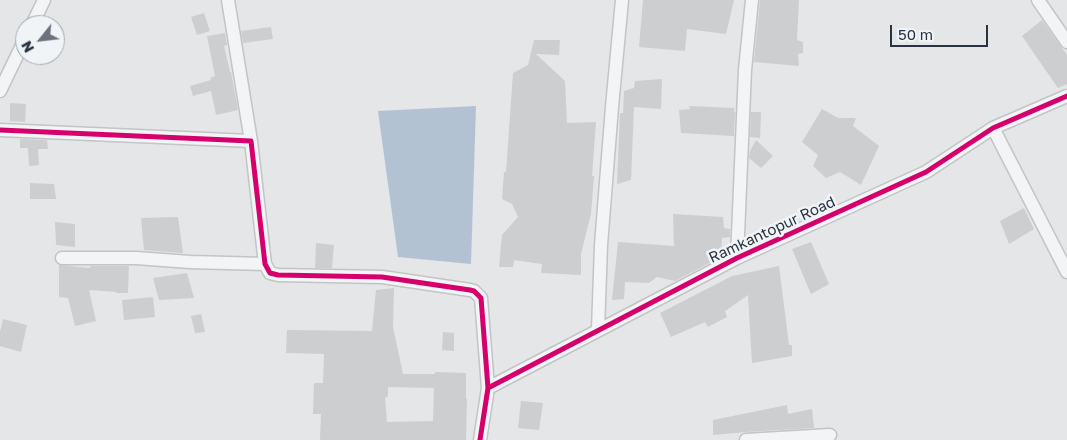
<!DOCTYPE html>
<style>
body{margin:0}
#map{position:relative;width:1067px;height:440px;overflow:hidden;background:#e4e6e8;font-family:"Golos Text",sans-serif}
canvas{display:block}
.north{position:absolute;left:15px;top:15px;width:50px;height:50px;box-sizing:border-box;background:#f1f4f7;border:1px solid #a1a7ae;border-radius:50%;rotate:241deg;font-size:14px;font-weight:700;line-height:20px;text-align:center;color:#2a3341}
.north::after{content:'';display:block;margin:auto;width:18px;height:22px;background:#6b727b;clip-path:polygon(50% 0,100% 100%,50% 72%,0 100%)}
.scale{position:absolute;left:890px;top:25px;width:98px;height:22px;box-sizing:border-box;border:2px solid #2a3341;border-top:0;padding-left:6px;font-size:15px;line-height:18px;white-space:nowrap;color:#2a3341;-webkit-text-stroke:4px #f1f4f7;paint-order:stroke}
</style>
<div id="map">
<canvas width="1067" height="440"></canvas>
<div class="north">N</div>
<div class="scale">50 m</div>
</div>
<script>
const g = document.querySelector('canvas').getContext('2d');
g.lineJoin = 'round';
function fill(path, color) {
  g.fillStyle = color;
  g.fill(path, 'evenodd');
}
function shape(rows) {
  const path = new Path2D();
  for (const r of rows) {
    path.moveTo(r[0], r[1]);
    for (let i = 2; i < r.length; i += 2) path.lineTo(r[i], r[i + 1]);
  }
  return path;
}
function strokePath(path, color, width, dash) {
  g.strokeStyle = color;
  g.lineWidth = width;
  g.lineCap = dash ? 'butt' : 'round';
  g.setLineDash(dash || []);
  g.stroke(path);
}
function drawText(font, color, halo, rows, align = 'center') {
  g.font = font + ' "Golos Text",sans-serif';
  g.lineWidth = 5;
  g.setLineDash([]);
  g.textBaseline = 'middle';
  g.strokeStyle = halo;
  g.fillStyle = color;
  for (const [text, x, y, turn = 0] of rows) {
    g.save();
    g.translate(x, y);
    g.rotate((+turn || 0) * Math.PI / 180);
    g.textAlign = isNaN(turn) ? turn : align;
    if (halo) g.strokeText(text, 0, 0);
    g.fillText(text, 0, 0);
    g.restore();
  }
}
const water = shape([
 [476,106,471,264,398,257,378,111]
]);
const building = shape([
 [643,0,734,0,726,34,687,29,685,51,639,47],
 [760,0,799,0,797,40,803,42,803,53,798,54,799,66,754,62],
 [204,13,210,31,197,35,191,17],
 [1042,20,1067,55,1067,84,1058,88,1022,36],
 [271,27,273,39,243,43,241,31],
 [225,33,227,45,224,46,230,72,231,72,238,110,216,115,211,91,193,96,190,86,211,80,210,78,215,76,207,36],
 [534,40,560,40,559,55,536,54,565,81,567,123,596,122,592,176,594,176,591,214,581,254,581,275,541,273,542,264,514,260,513,267,499,267,502,235,518,217,512,204,502,199,504,172,506,172,513,73,528,65],
 [662,79,661,109,634,107,631,180,617,184,620,113,623,113,624,91,634,88,635,81],
 [10,103,26,104,25,122,10,121],
 [689,106,734,108,734,112,735,112,734,136,681,133,679,110,690,109],
 [822,109,838,118,856,118,853,126,879,146,861,185,840,172,826,178,813,166,818,155,802,142],
 [751,112,761,112,760,138,750,137],
 [20,139,47,140,48,149,38,149,39,165,29,166,28,148,20,148],
 [756,140,773,156,761,168,749,158,750,151],
 [30,183,54,184,56,199,30,199],
 [1024,208,1034,229,1009,244,1000,221],
 [673,214,723,217,724,228,730,229,730,237,722,238,721,257,675,281,657,277,649,283,625,282,624,299,612,300,618,242,674,246],
 [178,217,183,253,144,250,141,218],
 [55,222,75,224,75,247,56,245],
 [811,242,829,284,811,294,792,249],
 [316,243,334,245,332,268,315,268],
 [59,265,89,268,92,266,129,266,128,293,116,293,116,292,89,290,96,321,75,326,68,298,59,297],
 [779,266,789,345,792,345,792,356,752,363,748,295,725,311,727,317,708,327,705,322,671,337,660,313,732,276],
 [187,273,194,298,159,300,153,278],
 [394,288,393,327,403,374,435,374,435,372,466,373,466,399,467,399,466,440,320,440,321,414,313,414,314,383,323,383,324,354,286,353,287,330,372,331,376,290],
 [388,387,434,388,433,421,387,422,385,398,388,396],
 [153,297,155,317,124,320,122,300],
 [201,314,205,332,195,333,191,316],
 [3,319,27,325,21,352,0,346,0,332],
 [443,332,454,333,454,351,442,350],
 [521,401,543,403,539,430,518,428],
 [787,405,788,414,812,409,814,428,746,432,713,435,713,420]
]);
const street = shape([
 [228,0,251,141],
 [1038,0,1067,42],
 [32,25,44,0],
 [0,91,25,39],
 [993,128,1067,272],
 [0,130,251,141,265,264,270,273,278,275,382,277,470,290,474,291,481,298,488,388,480,440],
 [62,258,136,258,190,262,265,264],
 [737,258,745,70,752,0],
 [598,330,601,245,612,107,622,0],
 [488,388,737,258,926,172,993,128,1067,96],
 [746,440,830,435]
]);
const cycleway = shape([
 [0,130,251,141,265,264,270,273,278,275,382,277,470,290,474,291,481,298,488,388,480,440],
 [488,388,737,258,926,172,993,128,1067,96]
]);
const streetNames = [
 ["Ramkantopur Road",772,230,-25]
];
fill(water, '#b3c2d2');
fill(building, '#ccced0');
strokePath(street, '#c2c4c6', 15);
strokePath(street, '#f2f4f5', 12);
strokePath(cycleway, '#d6006c', 5);
drawText('15px', '#2a3341', '#f1f4f7', streetNames);
</script>
